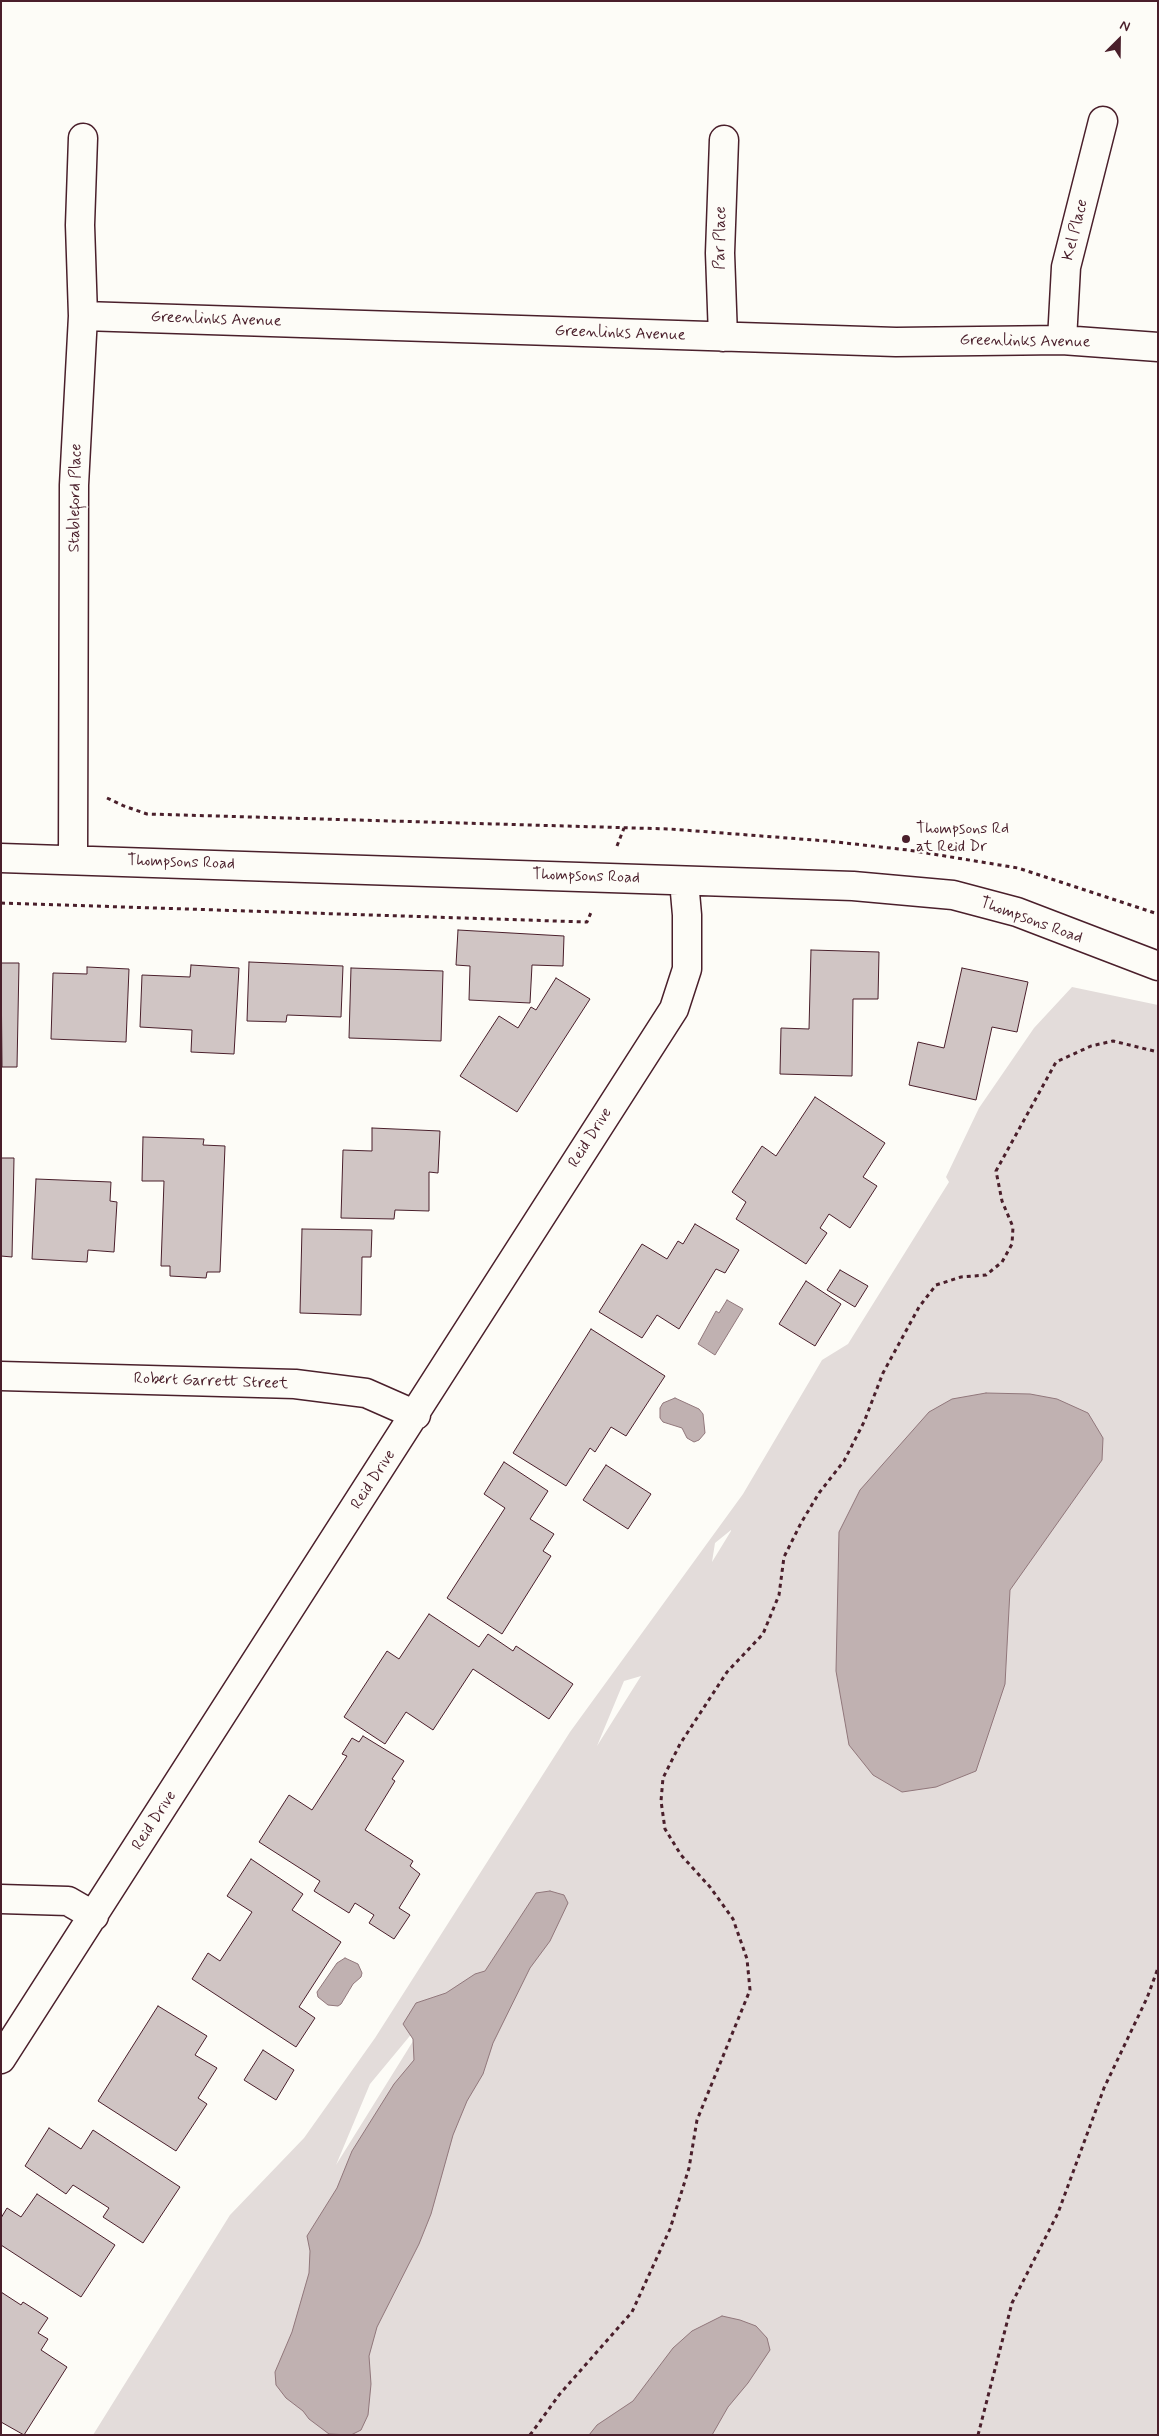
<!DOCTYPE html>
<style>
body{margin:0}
#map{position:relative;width:1159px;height:2436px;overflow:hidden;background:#fdfcf7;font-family:Mynerve,sans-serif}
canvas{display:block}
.frame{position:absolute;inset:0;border:2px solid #4a1f2b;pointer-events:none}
.north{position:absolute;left:1094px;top:15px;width:50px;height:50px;-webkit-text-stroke:4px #fdfcf7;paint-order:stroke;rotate:23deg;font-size:14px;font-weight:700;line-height:20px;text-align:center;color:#4a1f2b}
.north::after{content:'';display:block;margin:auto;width:18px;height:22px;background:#4a1f2b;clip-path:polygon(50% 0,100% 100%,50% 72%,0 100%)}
</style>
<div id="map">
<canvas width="1159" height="2436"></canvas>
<div class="frame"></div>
<div class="north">N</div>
</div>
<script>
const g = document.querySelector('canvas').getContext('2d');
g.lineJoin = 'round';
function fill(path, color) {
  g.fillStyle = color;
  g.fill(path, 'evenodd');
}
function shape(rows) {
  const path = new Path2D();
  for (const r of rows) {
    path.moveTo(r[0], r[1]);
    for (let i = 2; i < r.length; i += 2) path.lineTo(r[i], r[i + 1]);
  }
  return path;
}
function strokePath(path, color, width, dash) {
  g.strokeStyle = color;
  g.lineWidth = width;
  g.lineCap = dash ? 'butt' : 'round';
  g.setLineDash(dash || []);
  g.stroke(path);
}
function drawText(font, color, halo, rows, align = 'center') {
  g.font = font + ' Mynerve,sans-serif';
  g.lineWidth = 4;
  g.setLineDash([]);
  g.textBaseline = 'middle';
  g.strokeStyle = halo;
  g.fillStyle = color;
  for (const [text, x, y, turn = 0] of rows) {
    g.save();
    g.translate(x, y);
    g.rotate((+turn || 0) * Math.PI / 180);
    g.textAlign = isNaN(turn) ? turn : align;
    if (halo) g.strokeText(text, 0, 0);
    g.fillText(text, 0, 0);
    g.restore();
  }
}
const green = shape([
 [1072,987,1158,1005,1158,2435,93,2435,230,2215,304,2138,375,2038,570,1732,743,1494,822,1360,848,1344,949,1182,946,1177,979,1108,1034,1028],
 [731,1530,731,1531,712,1562,715,1543],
 [641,1676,597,1746,624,1681],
 [433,2008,433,2009,336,2165,370,2084]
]);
const water = shape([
 [727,1300,743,1309,715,1355,698,1344,716,1311,719,1313,727,1300],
 [986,1393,1030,1394,1057,1399,1088,1413,1103,1438,1102,1460,1010,1590,1005,1684,976,1771,936,1787,902,1792,873,1775,849,1745,836,1671,839,1532,860,1490,929,1412,952,1399,986,1393],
 [675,1398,699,1409,703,1414,705,1433,699,1440,694,1442,687,1438,682,1428,663,1422,660,1418,660,1408,663,1403,675,1398],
 [550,1891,564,1895,568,1903,550,1941,530,1968,493,2043,483,2074,467,2101,453,2135,431,2214,419,2244,377,2327,369,2356,371,2384,368,2415,361,2430,351,2435,329,2434,309,2419,303,2411,286,2398,276,2385,275,2372,292,2332,309,2273,310,2251,307,2236,337,2188,352,2151,394,2084,414,2060,413,2039,403,2024,416,2003,446,1993,475,1974,485,1971,536,1893,550,1891],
 [345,1958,358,1964,362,1973,361,1977,353,1984,341,2004,338,2006,328,2005,318,1997,317,1992,337,1963,345,1958],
 [722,2316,740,2320,756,2326,767,2338,770,2350,748,2383,728,2407,712,2435,589,2435,597,2425,633,2401,673,2348,692,2331,722,2316]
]);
const building = shape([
 [458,930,564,936,563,966,532,965,530,1003,469,1000,470,966,456,965,458,930],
 [811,950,879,952,878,999,853,999,852,1076,780,1074,781,1028,809,1029,811,950],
 [249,962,343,966,341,1017,287,1015,286,1022,247,1021,249,962],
 [1,963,19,963,17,1067,2,1067,1,963],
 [191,965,239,968,234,1054,191,1052,192,1030,140,1027,142,975,190,977,191,965],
 [87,967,129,969,126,1042,51,1039,53,973,87,974,87,967],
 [351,968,443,971,441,1041,349,1038,351,968],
 [962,968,1028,982,1017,1032,992,1027,976,1100,909,1085,918,1042,944,1048,962,968],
 [556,978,590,999,517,1112,460,1076,499,1016,518,1028,531,1007,536,1010,556,978],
 [815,1097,885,1143,863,1177,877,1186,850,1228,829,1214,820,1228,827,1233,806,1264,736,1219,746,1202,732,1192,762,1146,776,1156,815,1097],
 [372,1128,440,1131,438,1173,429,1172,429,1211,395,1210,394,1219,341,1218,343,1150,372,1151,372,1128],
 [143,1137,204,1139,203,1145,225,1146,220,1272,207,1272,206,1278,170,1276,170,1266,161,1266,164,1181,142,1181,143,1137],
 [1,1158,14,1158,12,1257,1,1256,1,1158],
 [36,1179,111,1182,110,1201,117,1202,114,1252,88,1250,87,1262,32,1259,36,1179],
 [695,1224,739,1250,725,1273,716,1269,679,1329,657,1315,642,1338,599,1312,642,1244,667,1259,678,1241,683,1244,695,1224],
 [302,1229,372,1230,371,1257,362,1257,361,1315,300,1313,302,1229],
 [840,1270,868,1286,855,1307,827,1290,840,1270],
 [806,1281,841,1304,815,1346,779,1324,806,1281],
 [591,1329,665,1376,626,1436,611,1427,595,1452,590,1448,566,1486,513,1453,591,1329],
 [504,1462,548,1491,530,1519,554,1534,543,1551,551,1556,502,1634,447,1598,505,1508,484,1494,504,1462],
 [606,1465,651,1494,628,1529,583,1500,606,1465],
 [429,1614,479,1647,488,1634,513,1651,516,1646,573,1684,549,1719,473,1669,433,1730,406,1712,385,1744,344,1717,387,1651,399,1659,429,1614],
 [363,1736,404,1761,392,1779,395,1781,365,1830,413,1861,410,1866,420,1874,399,1908,410,1915,394,1939,369,1923,374,1915,355,1903,349,1913,314,1891,320,1881,259,1842,289,1795,312,1810,347,1756,342,1754,352,1738,359,1742,363,1736],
 [251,1859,303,1894,292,1910,341,1942,299,2007,315,2018,296,2047,192,1979,208,1953,220,1961,252,1912,227,1896,251,1859],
 [158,2006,207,2036,195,2055,217,2068,198,2098,207,2104,176,2151,98,2101,158,2006],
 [263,2050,294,2070,276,2100,244,2080,263,2050],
 [49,2128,81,2149,93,2130,180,2187,143,2243,103,2217,109,2208,73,2185,66,2194,25,2166,49,2128],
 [37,2194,115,2245,81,2297,1,2245,1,2218,7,2208,21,2217,37,2194],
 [1,2292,21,2305,23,2302,48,2318,38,2333,48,2339,41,2350,67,2367,24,2435,1,2422,1,2292]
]);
const path = shape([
 [107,798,124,806,147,814,670,829,827,841,908,850,1018,868,1158,914],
 [617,846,624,828],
 [1,903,587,922,592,910],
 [530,2435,559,2395,632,2312,670,2229,689,2168,697,2120,750,1990,747,1959,733,1919,710,1887,681,1855,665,1829,661,1801,663,1778,680,1744,727,1672,763,1634,779,1595,784,1557,801,1523,819,1493,844,1461,864,1422,883,1373,919,1307,936,1285,961,1277,986,1275,1002,1262,1012,1244,1013,1227,1002,1201,996,1171,1056,1062,1091,1046,1113,1041,1158,1052],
 [978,2435,1012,2303,1058,2213,1104,2088,1147,1998,1158,1968]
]);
const minor = shape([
 [83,316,896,342,1062,340,1158,347],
 [723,337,720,253,724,140],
 [1062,340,1066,267,1103,121],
 [1,858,853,886,953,895,1017,912,1158,966],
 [73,859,74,485,83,316,80,225,83,138],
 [1,1376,295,1384,366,1393,416,1415],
 [1,1899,68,1901,94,1916],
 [1,2059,674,1009,687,969,687,915,684,881]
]);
const markers = [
 [906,839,5,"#4a1f2b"]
];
const streetNames = [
 ["Kel Place",1076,230,-76],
 ["Par Place",721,238,-89],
 ["Greenlinks Avenue",216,320,2],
 ["Greenlinks Avenue",620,334,2],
 ["Greenlinks Avenue",1025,342,1],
 ["Stableford Place",76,498,-89],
 ["Thompsons Road",181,863,2],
 ["Thompsons Road",586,877,2],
 ["Thompsons Road",1031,921,20],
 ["Reid Drive",591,1138,-58],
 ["Robert Garrett Street",211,1382,2],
 ["Reid Drive",374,1480,-57],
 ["Reid Drive",155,1821,-57]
];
const poiNames = [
 ["Thompsons Rd",916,830],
 ["at Reid Dr",916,848]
];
fill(green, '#e3dcda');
fill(water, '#c0b1b1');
strokePath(water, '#91777b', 1);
fill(building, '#d0c5c4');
strokePath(building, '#4a1f2b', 1);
strokePath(minor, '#4a1f2b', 31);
strokePath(path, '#4a1f2b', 3, [4, 4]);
strokePath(minor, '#fdfcf7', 28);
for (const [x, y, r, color] of markers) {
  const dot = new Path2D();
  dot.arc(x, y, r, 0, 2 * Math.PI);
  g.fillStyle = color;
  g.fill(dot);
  strokePath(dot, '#fdfcf7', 2);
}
drawText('16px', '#4a1f2b', '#fdfcf7', streetNames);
drawText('16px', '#4a1f2b', '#fdfcf7', poiNames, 'left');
</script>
